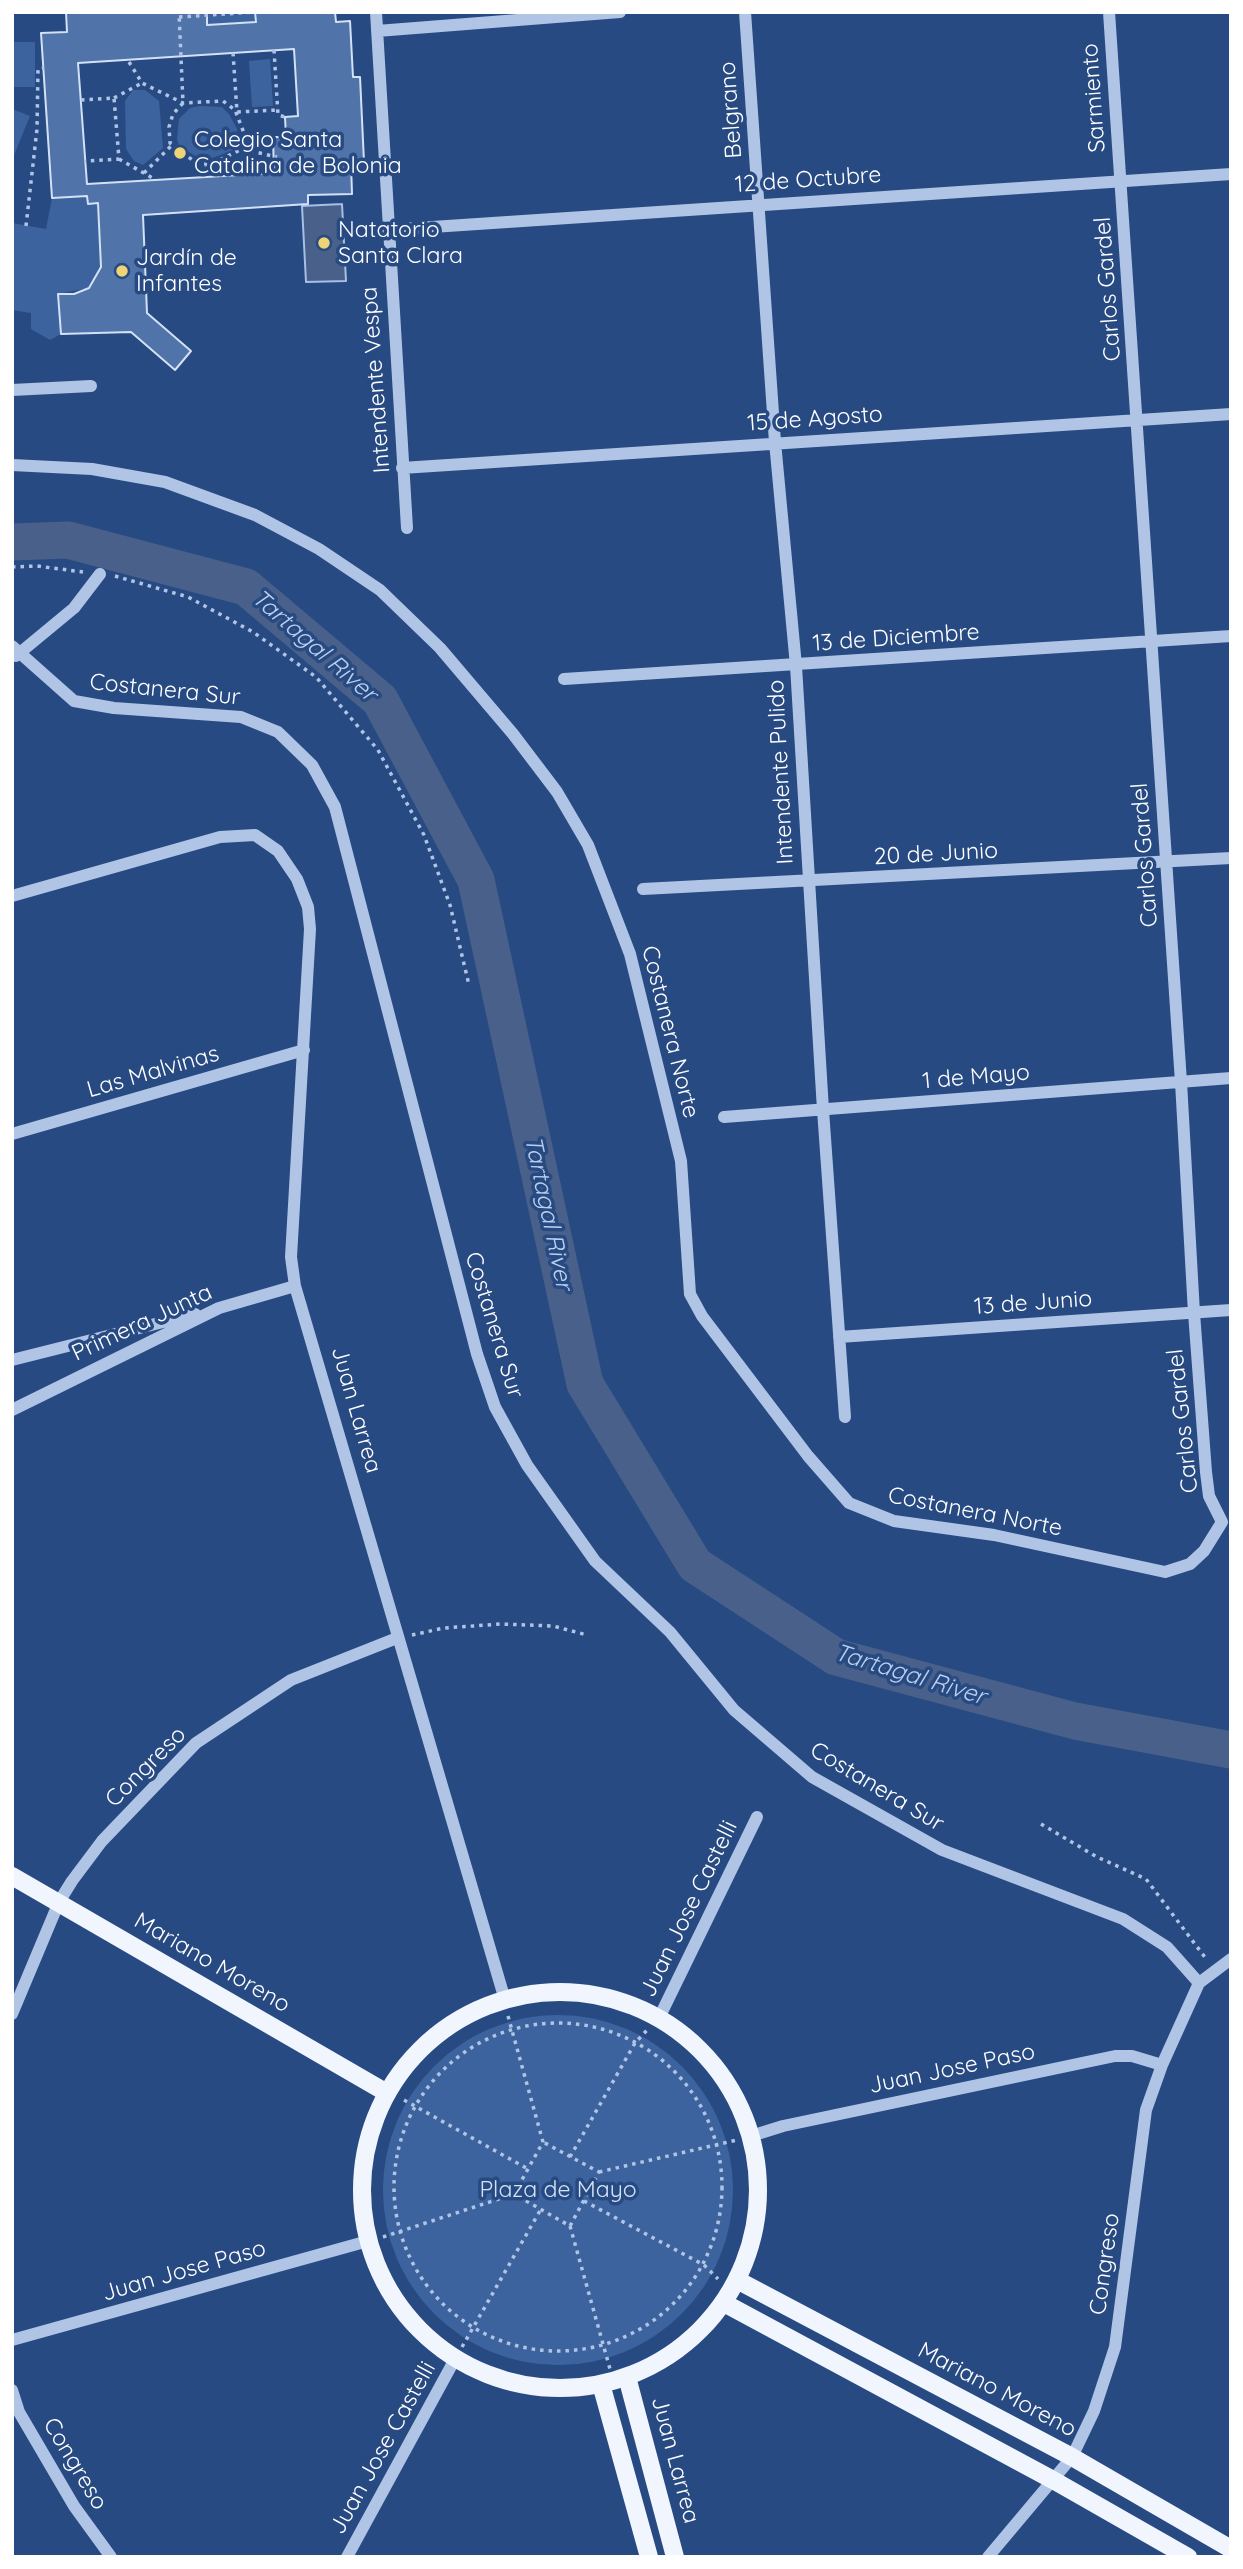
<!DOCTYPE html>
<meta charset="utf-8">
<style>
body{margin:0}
#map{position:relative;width:1243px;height:2569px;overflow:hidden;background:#284a82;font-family:Quicksand,sans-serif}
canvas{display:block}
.frame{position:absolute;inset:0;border:14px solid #fff;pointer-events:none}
</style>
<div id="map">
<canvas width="1243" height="2569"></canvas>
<div class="frame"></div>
</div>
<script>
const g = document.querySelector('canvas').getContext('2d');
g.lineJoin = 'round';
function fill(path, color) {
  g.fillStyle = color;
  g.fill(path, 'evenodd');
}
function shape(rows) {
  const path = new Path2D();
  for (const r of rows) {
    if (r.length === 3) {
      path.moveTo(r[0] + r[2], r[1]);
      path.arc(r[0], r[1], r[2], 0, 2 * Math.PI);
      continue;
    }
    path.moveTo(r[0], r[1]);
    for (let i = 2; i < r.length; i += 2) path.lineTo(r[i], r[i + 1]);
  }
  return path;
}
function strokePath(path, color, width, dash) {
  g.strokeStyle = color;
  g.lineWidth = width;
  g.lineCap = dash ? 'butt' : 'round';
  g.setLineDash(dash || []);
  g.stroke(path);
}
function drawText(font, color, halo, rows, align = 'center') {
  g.font = font + ' Quicksand,sans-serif';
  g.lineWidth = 7;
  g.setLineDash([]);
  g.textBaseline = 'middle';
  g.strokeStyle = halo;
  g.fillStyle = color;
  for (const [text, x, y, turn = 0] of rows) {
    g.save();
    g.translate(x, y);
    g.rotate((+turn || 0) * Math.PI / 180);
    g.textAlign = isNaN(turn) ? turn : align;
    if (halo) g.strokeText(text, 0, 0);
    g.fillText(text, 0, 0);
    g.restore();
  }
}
const green = shape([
 [179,12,255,12,256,22,180,26],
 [12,42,35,42,35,87,12,87],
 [270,59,273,106,252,107,249,61],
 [133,90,145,90,159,101,163,148,143,165,134,161,126,149,125,101],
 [200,106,222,107,229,114,237,129,237,141,233,150,210,159,197,157,179,146,177,139,179,119,190,108],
 [12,109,30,116,12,160],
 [87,196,88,204,98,203,101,267,89,288,58,294,61,334,50,340,31,329,31,313,12,310,12,223,46,229,52,198],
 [558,2190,175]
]);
const water = shape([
 [342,204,346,281,306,282,302,206,342,204]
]);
const river = shape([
 [12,542,68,540,246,587,380,700,476,880,585,1384,695,1565,836,1657,1075,1721,1231,1750]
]);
const building = shape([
 [66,12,207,12,207,25,256,22,255,12,335,12,336,22,350,21,353,77,360,77,364,162,351,163,352,194,308,195,308,204,143,215,147,313,191,351,175,370,131,332,61,334,58,294,74,294,89,288,101,267,98,203,88,204,87,196,52,198,41,33,67,32,66,12],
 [294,49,298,116,285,117,286,137,273,137,274,173,87,184,78,63,294,49]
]);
const path = shape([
 [179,17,255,12],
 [274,50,278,115,285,117],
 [233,53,237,112,278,110],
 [129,62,142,83,183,103,223,101,235,110,244,133,242,149,211,164,195,162,170,143,169,127,173,114,183,103,179,12],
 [114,98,142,83],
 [81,100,114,98,119,159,85,161],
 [242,149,277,157],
 [119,159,156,180],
 [206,163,207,177],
 [144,173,172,145],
 [26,226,37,129,38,69,44,68],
 [12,567,37,566,83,572],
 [115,576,188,597,253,632,316,677,378,750,424,835,450,905,469,985],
 [412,1635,444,1628,501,1624,553,1626,587,1635],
 [1041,1824,1097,1857,1146,1879,1207,1960],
 [508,2016,543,2142,514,2194,570,2226,599,2172,543,2142],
 [558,2187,164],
 [404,2100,528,2169],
 [570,2157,635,2043,649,2028],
 [599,2172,737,2140],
 [584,2201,704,2265,718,2279],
 [570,2226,610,2369],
 [383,2237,514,2194],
 [462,2347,541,2209]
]);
const minor = shape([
 [376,12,407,528],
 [745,12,775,442,796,666,823,1110,845,1417],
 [1109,12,1181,1082,1194,1313,1206,1472,1209,1496,1222,1522],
 [377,31,620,12],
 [387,230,1231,174],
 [12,390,91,386],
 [12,465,92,469,165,482,255,515,319,549,380,590,440,648,513,734,557,792,588,845,630,954,681,1161,690,1294,702,1316,808,1456,849,1503,894,1521,994,1535,1165,1572,1190,1564,1204,1551,1222,1522],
 [402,468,1231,414],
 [12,646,74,701,114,708,241,717,278,732,312,765,335,807,477,1354,495,1407,527,1465,595,1561,670,1632,734,1710,812,1777,942,1850,1123,1919,1167,1947,1199,1983],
 [16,656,74,608,100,574],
 [564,679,1231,636],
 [643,889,1231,858],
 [12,896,220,837,255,835,278,851,297,879,308,907,310,929,291,1257,295,1286,505,2000],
 [724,1117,1231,1078],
 [12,1134,304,1050],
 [839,1337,1231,1310],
 [12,1360,195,1314],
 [12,1410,219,1308,295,1286],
 [12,2014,59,1902,72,1881,102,1841,196,1743,291,1680,397,1638],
 [659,2018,757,1817],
 [751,2136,783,2126,1115,2056,1132,2056,1162,2065],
 [12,2340,368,2241],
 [12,2390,19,2412,74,2506,111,2557],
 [347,2557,455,2359],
 [988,2557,1072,2457,1094,2411,1115,2347,1146,2110,1162,2065,1199,1983,1231,1959]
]);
const major = shape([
 [12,1876,387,2093],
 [560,2190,198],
 [737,2280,1072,2457,1231,2549],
 [724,2303,1053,2480,1188,2557],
 [627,2377,675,2557],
 [601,2384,649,2557]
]);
const markers = [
 [180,153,7,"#eed377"],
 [324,243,7,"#eed377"],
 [122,271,7,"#eed377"]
];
const streetNames = [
 ["Sarmiento",1094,98,-94],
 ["Belgrano",731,110,-94],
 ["12 de Octubre",808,180,-4],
 ["Carlos Gardel",1108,289,-94],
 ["Intendente Vespa",376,380,-94],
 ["15 de Agosto",815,419,-4],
 ["13 de Diciembre",896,638,-4],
 ["Costanera Sur",165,690,6],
 ["Intendente Pulido",781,772,-93],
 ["20 de Junio",936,854,-3],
 ["Carlos Gardel",1145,855,-94],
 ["Costanera Norte",670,1032,76],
 ["Las Malvinas",153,1072,-16],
 ["1 de Mayo",976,1077,-5],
 ["13 de Junio",1033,1303,-4],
 ["Primera Junta",142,1323,-25],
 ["Costanera Sur",494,1325,73],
 ["Juan Larrea",356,1410,74],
 ["Carlos Gardel",1183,1421,-96],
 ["Costanera Norte",975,1512,11],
 ["Congreso",146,1767,-45],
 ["Costanera Sur",877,1787,31],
 ["Juan Jose Castelli",689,1909,-64],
 ["Mariano Moreno",212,1963,30],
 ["Juan Jose Paso",952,2069,-12],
 ["Congreso",1105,2264,-82],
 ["Juan Jose Paso",184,2271,-16],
 ["Mariano Moreno",997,2390,28],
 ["Juan Jose Castelli",383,2448,-61],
 ["Juan Larrea",675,2460,75],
 ["Congreso",75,2464,59]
];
const poiNames = [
 ["Colegio Santa",194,140],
 ["Catalina de Bolonia",194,166],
 ["Natatorio",338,230],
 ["Santa Clara",338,256],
 ["Jardín de",136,258],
 ["Infantes",136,284]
];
const parkNames = [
 ["Plaza de Mayo",558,2190]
];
const waterNames = [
 ["Tartagal River",314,646,41],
 ["Tartagal River",548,1213,78],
 ["Tartagal River",910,1675,17]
];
fill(green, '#3d639f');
fill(water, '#49618a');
strokePath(water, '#a5bfe7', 2);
strokePath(river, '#49618a', 37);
fill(building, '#5073aa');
strokePath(building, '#d3e1f5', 2);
strokePath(path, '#b0c5e6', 3.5, [3.5, 5]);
strokePath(minor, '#b0c5e6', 12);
strokePath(major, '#f1f5fd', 18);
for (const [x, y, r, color] of markers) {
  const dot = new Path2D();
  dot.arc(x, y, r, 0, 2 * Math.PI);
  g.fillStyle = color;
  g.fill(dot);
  strokePath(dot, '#284a82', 2.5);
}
drawText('23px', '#fff', '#284a82', streetNames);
drawText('23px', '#fff', '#284a82', poiNames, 'left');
drawText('23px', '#d3e1f5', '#284a82', parkNames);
drawText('italic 24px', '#bcd0ee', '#284a82', waterNames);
</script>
